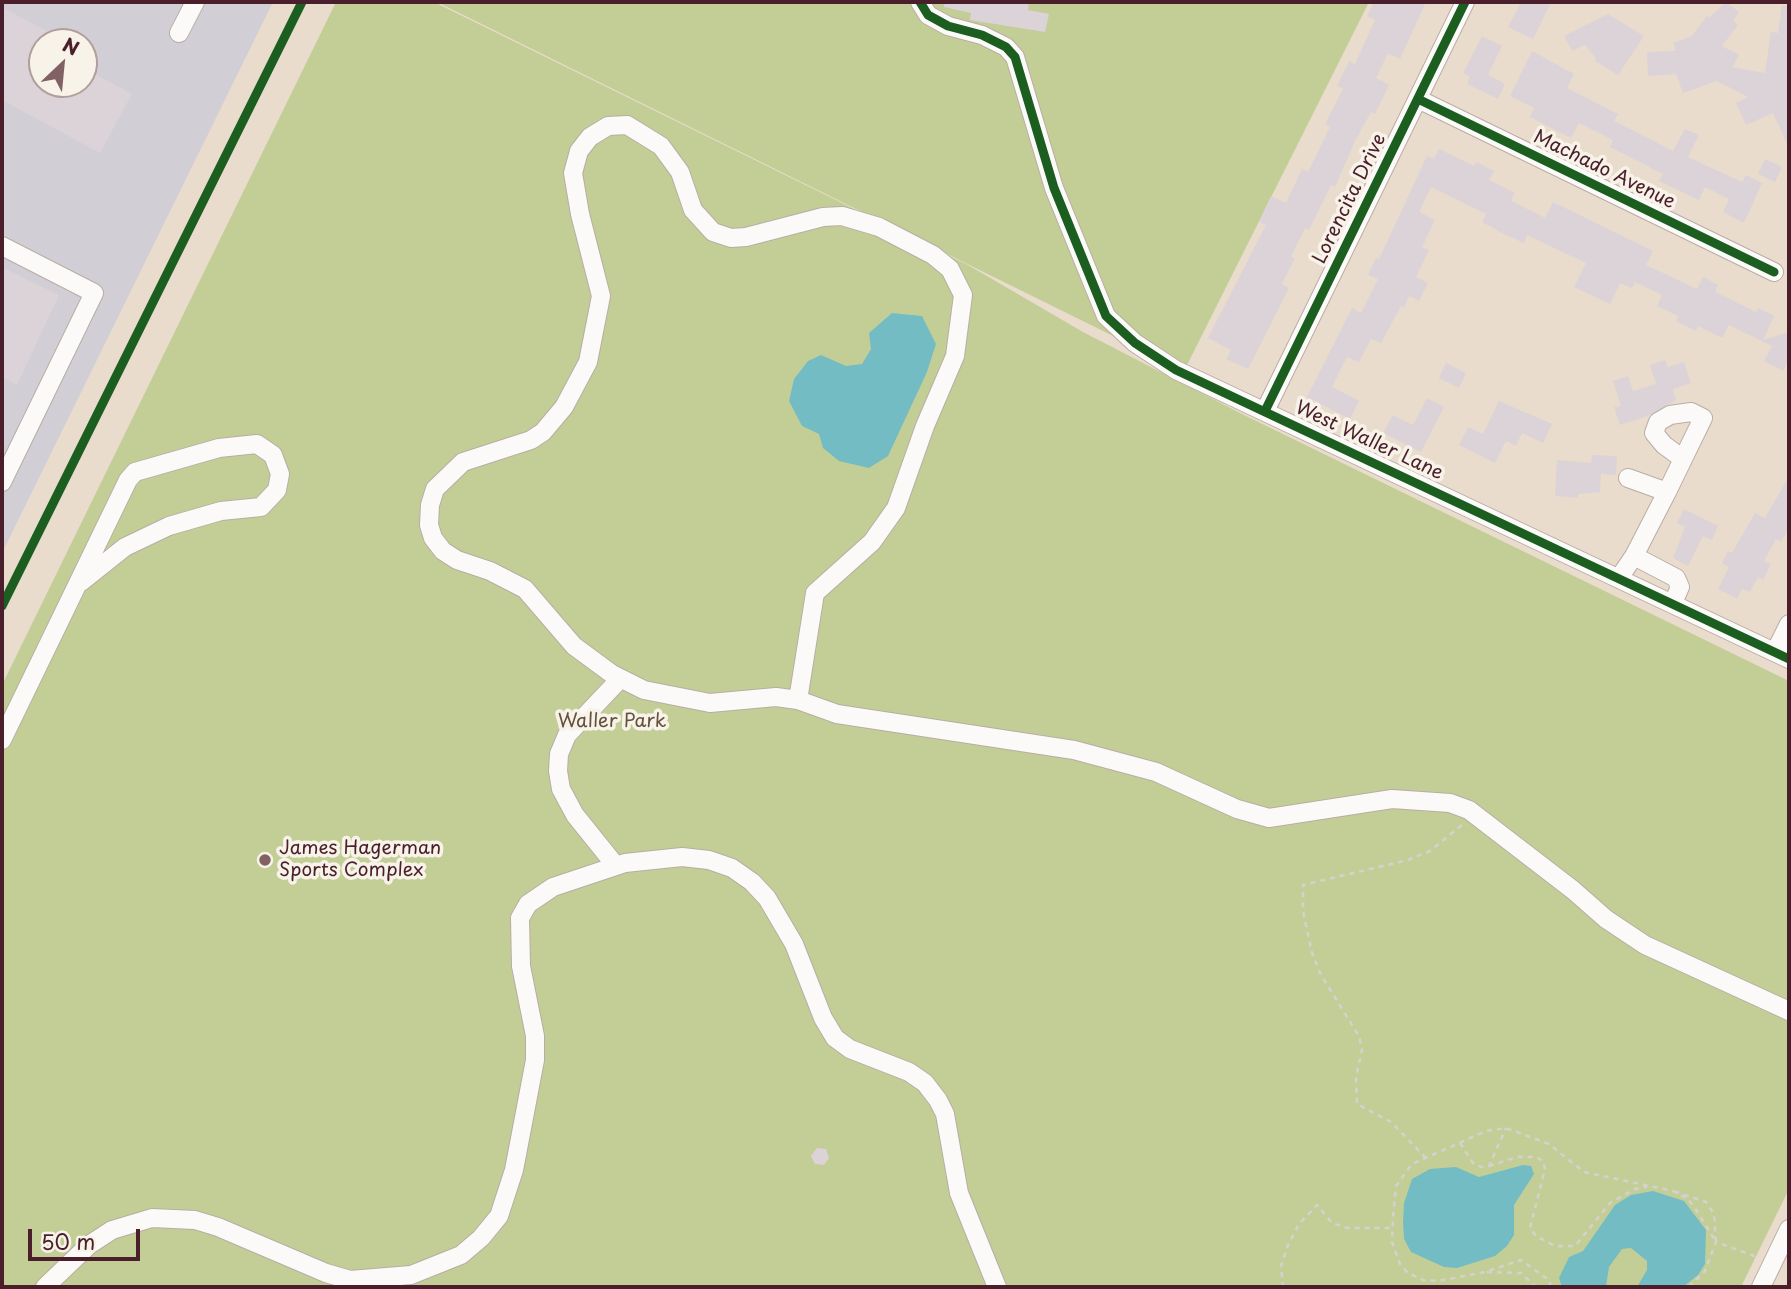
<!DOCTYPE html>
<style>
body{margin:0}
#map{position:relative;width:1791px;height:1289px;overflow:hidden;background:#e9dccd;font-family:"Playpen Sans",sans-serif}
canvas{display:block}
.frame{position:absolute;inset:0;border:4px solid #4a1f2b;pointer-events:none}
.north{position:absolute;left:28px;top:28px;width:70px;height:70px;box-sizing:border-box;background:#f7f3e8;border:2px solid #b29e9c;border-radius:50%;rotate:26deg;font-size:19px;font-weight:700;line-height:28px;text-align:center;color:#4a1f2b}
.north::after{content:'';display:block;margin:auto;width:24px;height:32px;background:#826164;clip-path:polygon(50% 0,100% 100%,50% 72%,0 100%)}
.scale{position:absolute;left:28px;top:1229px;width:112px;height:32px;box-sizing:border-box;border:4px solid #4a1f2b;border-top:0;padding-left:9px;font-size:21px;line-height:24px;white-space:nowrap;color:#4a1f2b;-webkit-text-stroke:5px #f7f3e8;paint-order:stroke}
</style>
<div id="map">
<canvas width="1791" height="1289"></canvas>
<div class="frame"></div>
<div class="north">N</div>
<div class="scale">50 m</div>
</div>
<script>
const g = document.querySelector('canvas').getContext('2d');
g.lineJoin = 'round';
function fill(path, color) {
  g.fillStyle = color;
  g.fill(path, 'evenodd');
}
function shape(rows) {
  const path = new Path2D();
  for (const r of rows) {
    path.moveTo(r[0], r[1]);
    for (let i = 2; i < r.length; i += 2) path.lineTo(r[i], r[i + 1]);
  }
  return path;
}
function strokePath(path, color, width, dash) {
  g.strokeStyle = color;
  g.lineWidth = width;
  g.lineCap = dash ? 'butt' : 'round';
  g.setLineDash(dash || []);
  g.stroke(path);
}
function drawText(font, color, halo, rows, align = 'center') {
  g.font = font + ' "Playpen Sans",sans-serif';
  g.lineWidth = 7;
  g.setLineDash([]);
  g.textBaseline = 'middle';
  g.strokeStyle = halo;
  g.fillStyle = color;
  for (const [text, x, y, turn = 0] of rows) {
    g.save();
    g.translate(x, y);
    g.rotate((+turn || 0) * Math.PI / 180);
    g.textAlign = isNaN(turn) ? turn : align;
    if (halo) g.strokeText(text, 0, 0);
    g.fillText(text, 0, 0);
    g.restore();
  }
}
const industrial = shape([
 [2,2,273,2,2,553],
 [42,42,84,42,84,84,42,84]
]);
const green = shape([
 [336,2,434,2,968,265,1083,332,1244,415,1789,681,1789,1189,1741,1287,2,1287,2,685],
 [437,2,1369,2,1184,371]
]);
const water = shape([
 [892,313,922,316,936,344,927,372,888,456,869,468,839,461,823,448,819,434,802,426,789,401,794,379,808,361,821,355,846,366,862,364,871,349,869,333],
 [1523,1165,1531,1166,1534,1174,1514,1205,1514,1235,1507,1246,1495,1256,1457,1268,1444,1267,1411,1252,1404,1239,1403,1222,1404,1203,1412,1179,1430,1169,1456,1167,1479,1177],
 [1653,1191,1684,1201,1706,1230,1705,1264,1698,1275,1683,1287,1637,1287,1647,1270,1647,1261,1631,1248,1622,1249,1609,1267,1606,1287,1562,1287,1559,1278,1569,1257,1583,1251,1615,1205,1631,1195]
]);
const building = shape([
 [944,2,1029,2,1028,10,1049,14,1045,32,970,20,971,13,944,7],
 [1374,2,1426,2,1400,59,1388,53,1376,78,1389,85,1375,114,1371,112,1355,141,1335,187,1331,185,1309,230,1305,228,1291,257,1295,258,1282,284,1289,288,1248,369,1226,359,1231,350,1208,338,1266,225,1259,222,1271,196,1286,203,1302,169,1308,172,1330,127,1325,124,1343,89,1337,86,1349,61,1355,64,1375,20,1367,16],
 [1521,2,1551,2,1533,39,1508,27],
 [1726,2,1739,12,1733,21,1738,25,1722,46,1739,55,1732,67,1765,73,1771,32,1778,33,1782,5,1789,6,1789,148,1773,113,1746,125,1736,103,1748,97,1717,81,1683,93,1676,74,1648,76,1647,52,1676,51,1673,43,1692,36,1707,16,1709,18],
 [2,7,67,42,35,42,42,46,42,84,84,84,84,68,132,94,100,153,2,100],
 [1608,14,1644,36,1618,75,1595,61,1596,58,1585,45,1572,51,1564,36],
 [1482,36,1502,46,1488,75,1505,84,1498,99,1467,84,1470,77,1463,73],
 [1532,51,1574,74,1567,88,1618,114,1614,121,1673,151,1685,129,1699,135,1688,157,1742,182,1746,175,1762,183,1744,223,1723,212,1729,199,1705,187,1699,200,1659,181,1663,174,1610,147,1613,140,1579,123,1571,138,1530,117,1534,108,1510,96],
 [1439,149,1474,166,1476,162,1494,171,1489,180,1515,193,1511,201,1545,218,1553,202,1653,251,1646,265,1697,289,1703,277,1718,285,1715,292,1756,312,1758,308,1774,316,1763,340,1789,332,1789,358,1783,371,1764,361,1772,346,1729,325,1722,338,1698,326,1696,331,1676,321,1678,316,1657,306,1662,295,1635,282,1632,288,1620,283,1610,304,1574,287,1586,263,1527,235,1524,243,1504,234,1482,222,1486,214,1431,187,1419,212,1435,220,1422,247,1429,250,1416,277,1428,283,1419,301,1409,296,1404,308,1401,306,1381,343,1371,339,1359,362,1347,357,1332,387,1359,401,1350,419,1307,397,1352,308,1361,313,1378,279,1368,275,1376,258,1379,259,1427,156,1434,159],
 [1765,159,1782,167,1775,182,1758,174],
 [2,267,59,295,17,385,2,377],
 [1665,360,1668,367,1684,362,1691,383,1673,389,1676,400,1650,415,1620,425,1614,407,1621,406,1613,381,1628,376,1633,391,1656,384,1650,365],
 [1446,363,1466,373,1459,388,1439,378],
 [1427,398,1444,407,1421,452,1383,433,1393,415,1413,425],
 [1499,401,1552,424,1543,443,1522,433,1516,446,1506,441,1495,463,1459,445,1468,427,1483,434],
 [1592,455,1617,456,1616,475,1601,474,1600,492,1578,494,1578,498,1555,496,1557,460,1591,463],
 [1789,476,1789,527,1781,542,1776,539,1764,561,1771,564,1763,580,1758,577,1750,592,1742,589,1737,599,1718,589,1729,567,1722,563,1728,551,1732,553,1755,513,1765,518],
 [1684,509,1718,526,1712,540,1703,536,1688,566,1673,558,1685,527,1677,523],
 [817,1148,826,1149,829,1158,824,1165,815,1164,811,1156]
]);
const path = shape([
 [1460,1143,1473,1163,1481,1167,1489,1166,1506,1128],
 [1426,1158,1391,1122,1357,1104,1356,1077,1362,1050,1359,1036,1321,975,1312,953,1303,911,1303,885,1408,860,1430,851,1463,824],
 [1489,1166,1517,1157,1536,1157,1543,1161,1545,1169,1530,1228,1536,1236,1555,1246,1575,1246,1610,1203,1635,1189,1647,1187],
 [1487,1272,1521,1273,1536,1287],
 [1283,1287,1281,1266,1288,1245,1299,1224,1317,1205,1332,1223,1347,1228,1392,1228],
 [1551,1287,1549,1280,1521,1260,1485,1272,1438,1281,1423,1280,1408,1273,1400,1264,1392,1242,1393,1217,1396,1186,1412,1164,1486,1131,1506,1128,1549,1144,1584,1172,1673,1191,1688,1199,1697,1211,1716,1242,1714,1214,1706,1202,1673,1191],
 [1689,1287,1705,1271,1716,1242,1757,1257]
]);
const minor = shape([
 [920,2,928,15,948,26,982,35,1006,47,1015,57,1054,188,1106,316,1135,343,1176,370,1789,659],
 [179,33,195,2],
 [1418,99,1774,272],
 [2,246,94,293,2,482],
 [1265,411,1465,2],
 [1628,478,1667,492],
 [1634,556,1676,578,1680,587,1673,603],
 [1619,578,1634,556,1667,492,1683,459,1703,418,1691,412,1670,415,1658,422,1654,433,1664,445,1683,459],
 [1775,652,1789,624],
 [798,700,815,593,872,542,896,508,925,426,955,356,963,295,950,269,933,255,879,227,842,216,823,217,746,237,731,238,713,232,693,210,680,172,661,146,627,125,608,126,590,137,579,151,573,173,580,214,601,296,588,362,564,407,543,432,531,440,463,462,435,489,430,505,429,525,433,538,443,551,457,560,490,571,525,589,574,646,612,674,644,690,710,703,776,697,798,700,837,714,1074,750,1156,772,1237,809,1269,818,1392,799,1450,803,1469,810,1573,890,1606,919,1645,945,1789,1011],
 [2,740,128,480,135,472,219,448,257,444,273,455,280,474,277,490,261,507,221,511,169,526,125,547,81,582],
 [616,866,575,815,561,789,558,771,559,754,567,735,620,679],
 [45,1287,89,1245,112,1230,152,1218,195,1220,218,1227,326,1273,350,1280,411,1275,461,1255,481,1238,499,1216,514,1170,535,1060,535,1036,521,966,520,918,528,904,553,887,625,863,682,857,709,860,732,868,752,882,767,898,794,944,823,1018,835,1038,850,1049,909,1072,925,1083,938,1100,945,1114,959,1193,997,1287],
 [1761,1287,1789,1229]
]);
const cycleway = shape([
 [920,2,928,15,948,26,982,35,1006,47,1015,57,1054,188,1106,316,1135,343,1176,370,1789,659],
 [1418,99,1774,272],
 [1265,411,1465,2],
 [2,606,302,2]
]);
const markers = [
 [265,860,7,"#826164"]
];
const streetNames = [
 ["Machado Avenue",1604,170,26],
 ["Lorencita Drive",1350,199,-64],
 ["West Waller Lane",1369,441,25]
];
const parkNames = [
 ["Waller Park",612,722]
];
const poiNames = [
 ["James Hagerman",279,849],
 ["Sports Complex",279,871]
];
fill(industrial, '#d1ced6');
fill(green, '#c3ce97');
fill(water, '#74bcc4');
fill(building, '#dbd3d7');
strokePath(minor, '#b9ada4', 20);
strokePath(path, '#d6d1ce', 2.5, [5, 5]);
strokePath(minor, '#fcfaf8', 18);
strokePath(cycleway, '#1b5e20', 9);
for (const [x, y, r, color] of markers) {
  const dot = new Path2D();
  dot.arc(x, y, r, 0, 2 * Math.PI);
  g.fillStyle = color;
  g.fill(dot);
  strokePath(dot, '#f7f3e8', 2.5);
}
drawText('19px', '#4a1f2b', '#f7f3e8', streetNames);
drawText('19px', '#65503e', '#f7f3e8', parkNames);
drawText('19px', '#4a1f2b', '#f7f3e8', poiNames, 'left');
</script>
